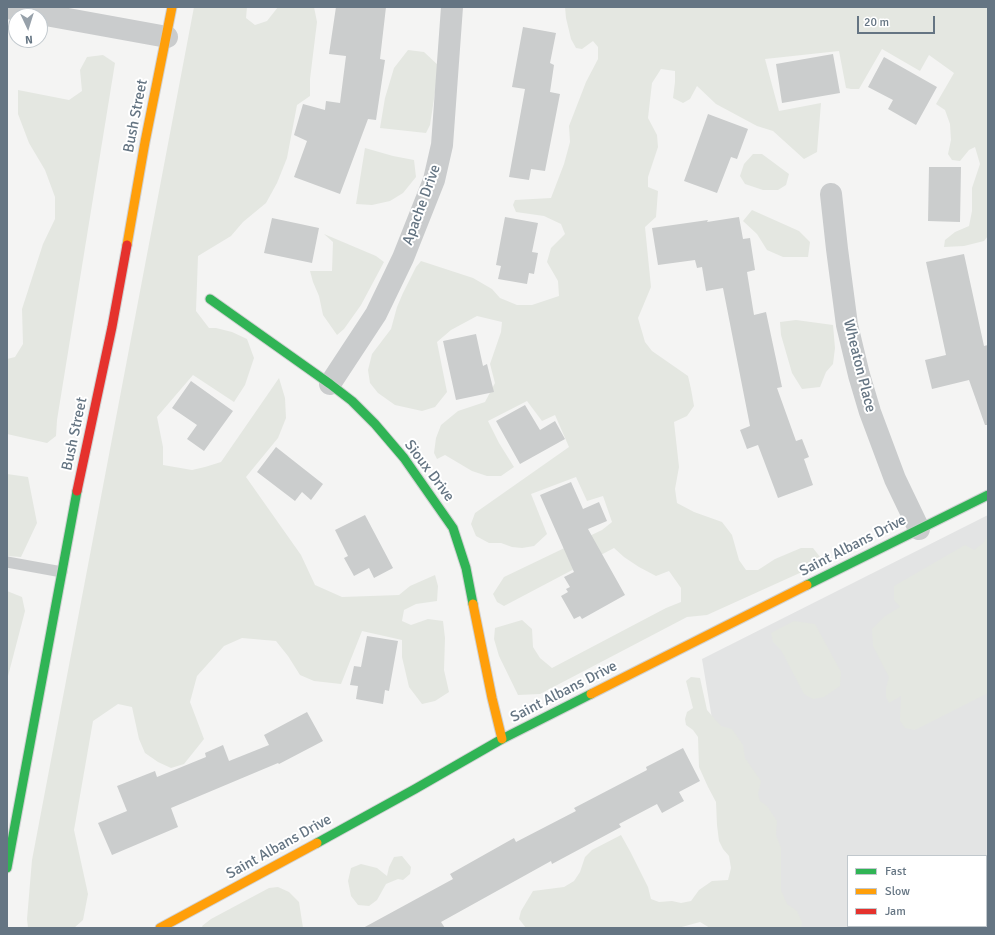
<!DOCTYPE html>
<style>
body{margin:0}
#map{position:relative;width:995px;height:935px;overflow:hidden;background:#f4f4f3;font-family:Signika,sans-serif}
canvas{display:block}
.frame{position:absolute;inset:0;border:8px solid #657583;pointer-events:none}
.legend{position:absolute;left:847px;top:855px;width:140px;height:72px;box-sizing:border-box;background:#fff;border:1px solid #c1c8cd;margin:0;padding:5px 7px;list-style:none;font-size:12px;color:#657583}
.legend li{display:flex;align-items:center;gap:8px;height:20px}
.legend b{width:20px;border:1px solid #c1c8cd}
.north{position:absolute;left:8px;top:8px;width:40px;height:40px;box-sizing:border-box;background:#fff;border:1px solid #c1c8cd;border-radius:50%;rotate:176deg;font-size:11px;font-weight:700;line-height:16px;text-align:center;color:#657583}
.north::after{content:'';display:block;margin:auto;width:14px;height:18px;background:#97a1aa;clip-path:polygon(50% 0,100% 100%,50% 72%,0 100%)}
.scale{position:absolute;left:857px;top:16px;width:78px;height:18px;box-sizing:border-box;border:2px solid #657583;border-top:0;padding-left:5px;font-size:12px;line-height:14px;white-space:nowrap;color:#657583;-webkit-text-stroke:3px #fff;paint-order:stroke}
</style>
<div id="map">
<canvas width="995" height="935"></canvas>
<div class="frame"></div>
<ul class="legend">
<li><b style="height:5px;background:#30b455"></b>Fast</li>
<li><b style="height:5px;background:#ff9f0a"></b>Slow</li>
<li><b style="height:5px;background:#e5322d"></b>Jam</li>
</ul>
<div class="north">N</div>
<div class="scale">20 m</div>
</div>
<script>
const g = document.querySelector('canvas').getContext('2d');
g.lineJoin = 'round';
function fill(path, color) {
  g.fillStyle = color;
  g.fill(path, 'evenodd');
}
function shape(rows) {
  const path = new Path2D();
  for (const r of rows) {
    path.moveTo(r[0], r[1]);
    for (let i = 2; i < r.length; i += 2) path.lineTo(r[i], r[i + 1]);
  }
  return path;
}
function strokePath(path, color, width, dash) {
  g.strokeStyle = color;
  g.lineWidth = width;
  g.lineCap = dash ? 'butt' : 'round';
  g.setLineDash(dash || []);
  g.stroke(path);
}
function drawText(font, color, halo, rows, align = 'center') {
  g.font = font + ' Signika,sans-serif';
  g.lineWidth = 4;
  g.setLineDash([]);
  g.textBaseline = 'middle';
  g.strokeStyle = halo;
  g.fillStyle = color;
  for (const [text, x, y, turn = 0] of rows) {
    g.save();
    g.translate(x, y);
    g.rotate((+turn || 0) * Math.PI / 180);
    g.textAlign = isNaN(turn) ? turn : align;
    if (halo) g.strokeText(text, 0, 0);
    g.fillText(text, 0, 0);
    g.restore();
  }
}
const built = shape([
 [988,515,988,928,747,928,702,659],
 [848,856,986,856,986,926,848,926]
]);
const green = shape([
 [194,7,247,7,246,18,255,25,267,21,278,7,314,7,317,22,310,79,310,96,297,105,287,158,277,183,266,203,243,222,231,236,198,256,196,311,209,328,216,328,232,332,247,339,254,358,245,385,234,402,193,375,157,417,163,447,163,465,192,470,205,467,221,462,279,378,285,398,286,418,278,438,246,477,301,555,315,585,342,597,399,595,410,586,435,575,438,586,437,601,416,604,404,610,402,621,411,625,428,619,443,621,445,638,444,670,449,692,435,701,422,704,409,687,402,657,402,640,362,631,341,684,314,681,300,675,288,656,276,641,242,638,224,646,197,676,190,702,204,739,184,764,171,768,158,762,145,753,139,739,132,707,118,704,93,721,74,830,88,894,83,920,74,928,28,928,27,919,32,860],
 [565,7,988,7,988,236,984,241,964,246,944,247,945,240,955,232,969,226,972,211,972,188,980,164,975,147,969,150,960,161,952,160,948,154,951,140,950,124,945,110,936,104,954,73,929,55,920,71,882,49,859,89,851,89,846,88,839,51,765,59,779,111,821,103,817,152,804,159,773,131,757,126,716,104,697,86,690,99,683,103,673,98,675,82,675,71,661,69,652,83,648,118,657,135,658,147,648,177,648,187,658,191,656,217,645,227,651,287,638,318,645,342,652,351,688,376,691,389,694,406,687,416,674,422,679,467,675,489,677,503,694,512,722,522,732,535,739,560,746,570,758,570,775,559,801,548,813,548,824,562,707,615,687,617,540,694,518,695,499,656,494,639,495,628,522,620,532,629,533,647,540,658,552,668,666,608,681,602,681,588,669,571,656,576,639,567,624,557,614,548,504,606,497,602,493,594,504,577,602,530,612,522,603,496,587,501,576,477,531,494,547,534,534,546,522,548,512,547,501,543,489,543,476,536,471,524,475,513,569,447,555,415,542,421,527,401,488,421,499,443,514,467,501,476,487,476,472,471,445,455,437,459,434,453,436,438,441,425,458,411,485,402,495,383,490,364,501,332,502,322,477,316,451,330,437,342,447,392,435,407,422,411,395,405,378,393,370,383,368,370,372,354,391,329,397,307,403,293,416,267,421,261,473,278,492,289,500,298,517,305,532,305,559,296,558,281,547,262,551,248,565,234,561,224,544,216,516,212,513,205,515,200,551,198,564,164,570,142,569,126,586,82,598,59,598,47,593,41,582,49,576,48,571,39,566,18],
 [408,50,424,52,439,66,430,125,426,133,380,128,385,98,394,68],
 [103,55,115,63,57,420,56,436,47,443,7,434,7,359,15,357,23,344,22,309,43,244,55,219,55,197,45,170,29,143,18,114,18,90,69,100,82,91,80,70,87,57],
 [365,148,393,156,414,160,416,177,403,193,390,201,372,205,356,204],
 [753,154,762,154,789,174,786,185,778,190,763,190,745,184,740,176,744,164],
 [752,210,799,231,810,242,808,257,783,257,767,250,757,234,743,221],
 [324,234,376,256,384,262,361,305,344,329,337,335,323,315,319,296,313,282,310,271,332,271,333,242],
 [796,320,833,325,835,348,833,364,826,372,820,387,802,389,792,373,781,335,780,322],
 [7,474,28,477,37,523,21,557,7,556],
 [988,535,988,693,915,730,905,728,900,721,901,696,889,703,886,697,886,688,889,677,873,646,872,629,885,616,900,607,894,600,894,586,965,545,974,550,983,543],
 [7,591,22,597,25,611,7,680],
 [794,621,815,624,841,672,840,686,824,697,813,699,804,694,781,650,773,642,771,633],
 [691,677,700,678,707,710,721,726,732,729,743,745,745,758,761,781,758,794,760,801,767,806,777,821,776,835,781,848,781,890,787,904,797,911,802,922,801,928,710,928,700,922,678,928,526,928,519,919,521,911,533,891,564,887,574,881,580,872,585,857,592,850,621,835,631,853,648,887,651,899,659,902,672,901,681,903,691,901,699,890,712,881,728,880,731,868,729,856,723,849,719,841,717,825,716,802,708,787,699,767,698,737,693,730,686,725,685,719,687,712,693,708,686,681],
 [402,856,411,867,410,874,403,880,398,879,386,884,377,900,369,906,358,905,351,896,348,881,351,868,361,864,377,868,387,876,389,867,394,857],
 [278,887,289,892,299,902,303,928,203,928,202,926,211,919,269,888]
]);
const building = shape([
 [336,7,386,7,380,59,385,60,376,120,368,119,340,194,294,177,307,141,294,135,303,104,325,110,326,101,340,103,346,56,329,54],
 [523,27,556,33,550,63,554,65,550,92,560,94,545,171,531,169,529,180,509,177,525,89,512,87],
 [833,54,840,93,782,103,776,64],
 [884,57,937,87,916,125,888,109,893,100,868,87],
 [708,114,748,129,737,159,731,157,717,193,684,181],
 [929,167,961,167,960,222,928,221],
 [505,217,538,223,532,252,538,253,534,274,529,273,527,284,498,279,501,266,496,265],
 [739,217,743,239,750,238,755,270,747,272,754,315,766,312,782,387,777,388,796,441,802,439,809,457,804,459,813,485,778,498,758,445,747,449,740,430,750,426,723,288,706,291,702,267,697,268,695,260,658,265,652,228,708,220,707,222],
 [272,218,319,228,312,263,264,253],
 [964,254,984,346,988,345,988,425,985,425,969,380,932,389,925,360,946,355,926,262],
 [476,334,483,366,487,364,494,392,456,400,443,341],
 [191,381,233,411,204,451,187,439,197,425,172,408],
 [525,405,540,430,555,421,565,439,520,464,496,421],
 [276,447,323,484,311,500,302,492,295,501,257,472],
 [571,482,583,509,599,502,607,521,588,529,625,595,582,619,580,616,574,619,561,596,568,592,566,589,570,587,564,577,574,572,540,495],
 [365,515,393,568,374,578,369,568,354,576,344,558,348,556,335,530],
 [367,636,398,641,389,691,385,690,383,704,356,699,358,686,350,685,354,666,361,667],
 [307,712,323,741,279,764,278,763,171,808,178,827,112,855,98,823,127,811,117,786,155,771,157,777,206,757,205,753,223,745,229,761,269,745,264,735],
 [683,748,700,781,679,792,684,801,662,813,657,804,619,824,621,827,552,864,551,861,441,922,445,928,363,928,453,879,450,874,514,838,516,842,576,811,574,808,647,770,646,767]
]);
const lane = shape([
 [7,562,62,572]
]);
const street = shape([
 [7,8,167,37],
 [831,194,837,249,847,325,859,375,870,412,895,479,919,529],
 [330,384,376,314,403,258,434,180,442,145,452,7]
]);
const fast = shape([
 [210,299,330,384,352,401,375,424,404,458,453,528,466,568,473,604],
 [807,585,988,495],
 [317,843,415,789,502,739,591,694],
 [7,868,77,491]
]);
const slow = shape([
 [127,245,145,142,172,7],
 [473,604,492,698,502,739],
 [591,694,807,585],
 [160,928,317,843]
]);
const jam = shape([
 [77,491,112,327,127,245]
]);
const streetNames = [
 ["Bush Street",136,116,-79],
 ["Apache Drive",422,205,-70],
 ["Wheaton Place",859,366,76],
 ["Bush Street",75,434,-78],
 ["Sioux Drive",429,471,53],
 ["Saint Albans Drive",853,546,-27],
 ["Saint Albans Drive",564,692,-27],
 ["Saint Albans Drive",279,847,-29]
];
fill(built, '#e3e4e4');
fill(green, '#e4e7e1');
fill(building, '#cbcdcd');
strokePath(fast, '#d0d1d2', 11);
strokePath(slow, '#d0d1d2', 11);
strokePath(jam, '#d0d1d2', 11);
strokePath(lane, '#cacccd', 11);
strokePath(street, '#cacccd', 22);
strokePath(fast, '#30b455', 9);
strokePath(slow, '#ff9f0a', 9);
strokePath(jam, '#e5322d', 9);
drawText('15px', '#657583', '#fff', streetNames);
</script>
